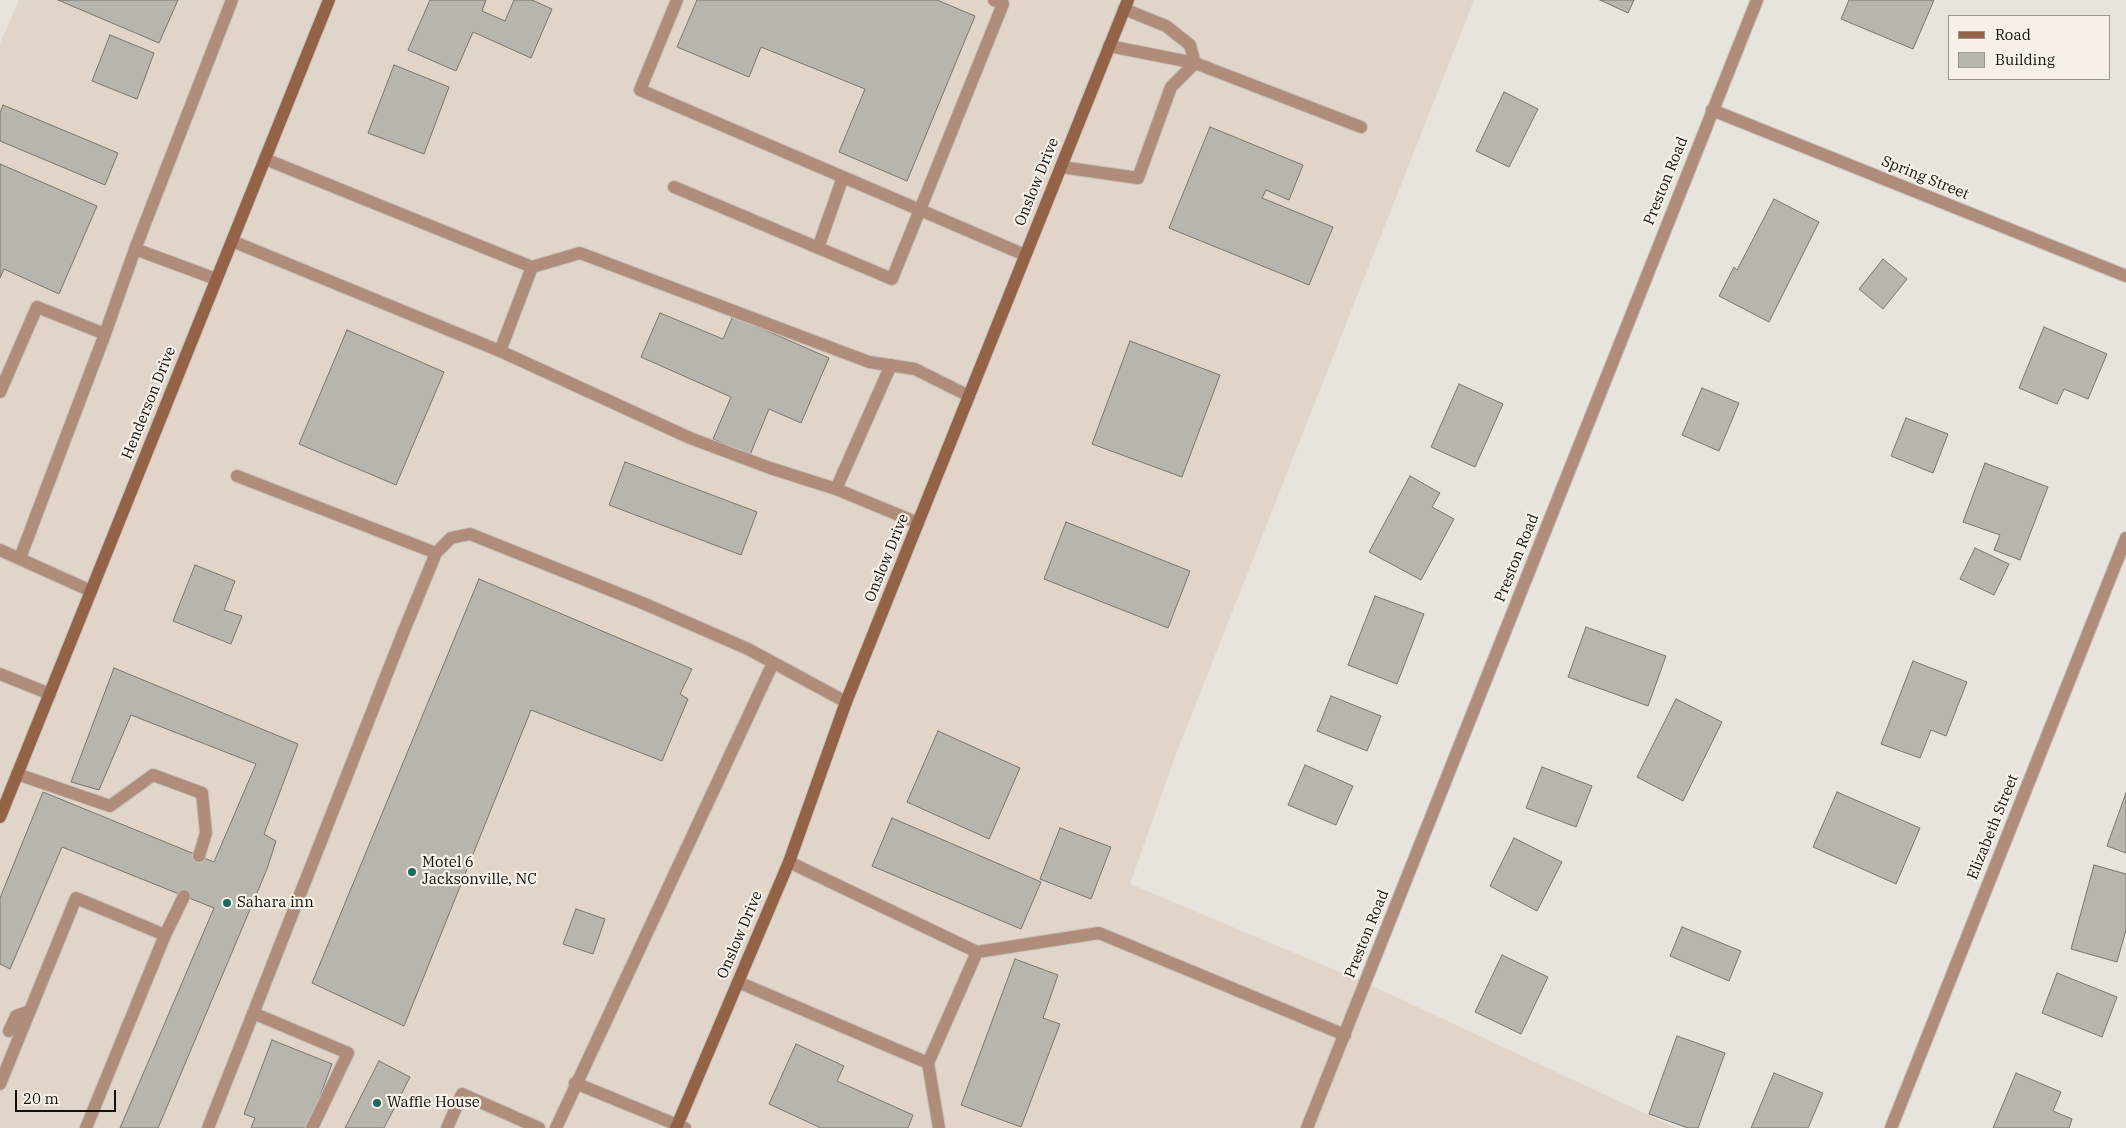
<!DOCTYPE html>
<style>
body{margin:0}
#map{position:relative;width:2126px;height:1128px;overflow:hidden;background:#e8e3dc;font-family:"IBM Plex Serif",serif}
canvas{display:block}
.legend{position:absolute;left:1948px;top:15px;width:162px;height:65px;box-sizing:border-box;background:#f6f0e9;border:1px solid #9a9691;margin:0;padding:6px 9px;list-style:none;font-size:15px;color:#11100d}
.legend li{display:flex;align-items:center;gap:10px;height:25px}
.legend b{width:25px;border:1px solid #9a9691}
.scale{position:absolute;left:15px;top:1090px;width:101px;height:22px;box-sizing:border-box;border:2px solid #11100d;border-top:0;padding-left:6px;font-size:15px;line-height:18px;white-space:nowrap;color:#11100d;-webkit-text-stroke:4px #f6f0e9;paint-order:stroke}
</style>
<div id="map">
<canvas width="2126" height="1128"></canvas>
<ul class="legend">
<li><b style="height:6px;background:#946347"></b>Road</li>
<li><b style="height:14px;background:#b7b5ae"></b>Building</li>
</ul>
<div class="scale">20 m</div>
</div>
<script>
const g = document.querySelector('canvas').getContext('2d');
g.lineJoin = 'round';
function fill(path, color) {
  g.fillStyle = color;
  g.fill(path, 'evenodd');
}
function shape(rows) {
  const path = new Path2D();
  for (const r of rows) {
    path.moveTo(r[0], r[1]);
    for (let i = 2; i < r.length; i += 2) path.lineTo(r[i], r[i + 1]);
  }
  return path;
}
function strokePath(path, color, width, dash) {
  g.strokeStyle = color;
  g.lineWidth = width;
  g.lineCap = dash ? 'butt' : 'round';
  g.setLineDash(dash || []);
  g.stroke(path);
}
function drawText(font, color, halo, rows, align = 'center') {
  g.font = font + ' "IBM Plex Serif",serif';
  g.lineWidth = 4.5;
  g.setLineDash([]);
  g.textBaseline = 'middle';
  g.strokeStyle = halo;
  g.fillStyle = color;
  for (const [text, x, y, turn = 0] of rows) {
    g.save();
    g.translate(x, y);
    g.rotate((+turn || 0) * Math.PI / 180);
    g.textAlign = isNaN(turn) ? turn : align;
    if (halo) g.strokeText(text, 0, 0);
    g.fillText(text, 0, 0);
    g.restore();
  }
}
const built = shape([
 [19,0,1474,0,1176,754,1130,884,1366,983,1676,1128,0,1128,0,44]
]);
const building = shape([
 [58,0,178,0,159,43,58,0],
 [430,0,486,0,482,11,505,21,514,0,532,0,552,9,531,58,473,32,456,71,408,50,430,0],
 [697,0,937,0,975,16,907,181,839,152,865,89,761,47,749,77,677,47,697,0],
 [1600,0,1634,0,1628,13,1600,0],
 [1849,0,1934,0,1913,49,1841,19,1849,0],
 [110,35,154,53,137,99,92,81,110,35],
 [394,65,449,87,424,154,368,133,394,65],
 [1504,92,1538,109,1509,167,1476,151,1504,92],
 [3,105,118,153,105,185,0,141,0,113,3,105],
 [1210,127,1303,165,1289,200,1266,190,1262,198,1333,227,1309,285,1169,228,1210,127],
 [0,164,97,206,59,294,4,269,0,278,0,164],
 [1774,199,1819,222,1769,322,1719,296,1734,267,1737,270,1774,199],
 [1883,259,1907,279,1883,309,1859,289,1883,259],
 [660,313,723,339,733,316,829,358,801,423,769,409,750,455,713,439,731,397,641,357,660,313],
 [2044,327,2107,354,2088,399,2064,389,2057,404,2019,388,2044,327],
 [347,330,444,372,396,485,299,444,347,330],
 [1130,341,1220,375,1182,477,1092,444,1130,341],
 [1459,384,1503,404,1475,467,1431,447,1459,384],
 [1702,388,1739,403,1719,451,1682,435,1702,388],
 [1906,418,1948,434,1933,473,1891,456,1906,418],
 [625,462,757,512,741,555,609,505,625,462],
 [1985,463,2048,487,2020,560,1994,550,2000,535,1963,522,1985,463],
 [1410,476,1440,493,1432,507,1454,519,1421,580,1369,552,1410,476],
 [1066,522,1190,571,1168,628,1044,579,1066,522],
 [1975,548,2009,564,1994,595,1960,579,1975,548],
 [195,565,235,581,224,610,242,616,231,644,173,621,195,565],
 [479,579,692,669,680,694,688,699,662,761,531,710,404,1026,312,983,479,579],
 [1375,596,1424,614,1397,684,1348,665,1375,596],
 [1586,627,1666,656,1648,706,1568,677,1586,627],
 [1913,661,1967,682,1946,736,1931,730,1920,758,1881,744,1913,661],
 [114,668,298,744,264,834,276,841,267,869,158,1128,120,1128,214,908,62,847,10,969,0,964,0,898,43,792,214,862,256,764,131,715,99,790,71,782,114,668],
 [1331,696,1381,716,1367,751,1317,731,1331,696],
 [1676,699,1722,722,1683,801,1637,777,1676,699],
 [938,731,1020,768,989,839,907,802,938,731],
 [1305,765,1353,786,1336,825,1288,805,1305,765],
 [1542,767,1592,786,1576,827,1526,808,1542,767],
 [1837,792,1920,828,1896,884,1813,847,1837,792],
 [2126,793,2126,853,2107,846,2126,793],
 [892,818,1041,882,1021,929,872,866,892,818],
 [1060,828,1111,847,1091,899,1040,879,1060,828],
 [1514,838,1562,862,1537,911,1490,886,1514,838],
 [2094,865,2126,874,2126,930,2117,962,2071,949,2094,865],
 [576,909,605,919,593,954,563,944,576,909],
 [1682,927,1741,951,1729,981,1670,956,1682,927],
 [1502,955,1548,977,1521,1034,1475,1012,1502,955],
 [1015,959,1058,975,1043,1018,1060,1024,1021,1127,961,1105,1015,959],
 [2057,973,2117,997,2102,1037,2042,1013,2057,973],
 [1677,1036,1725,1053,1698,1128,1688,1128,1649,1114,1677,1036],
 [272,1040,332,1064,308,1128,251,1128,255,1118,244,1114,272,1040],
 [796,1044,844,1066,837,1081,913,1115,908,1128,821,1128,769,1104,796,1044],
 [379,1061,410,1077,384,1128,345,1128,379,1061],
 [1774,1073,1823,1093,1808,1128,1751,1128,1774,1073],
 [2016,1073,2061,1092,2053,1111,2072,1119,2069,1128,1993,1128,2016,1073]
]);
const service = shape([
 [677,0,640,90,1025,255],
 [1109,46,1195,63,1190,45,1166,26,1124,9],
 [265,159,532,267,580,253,869,362,915,369,969,396],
 [1061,167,1138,178,1171,87,1195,63,1361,127],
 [674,187,892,279,1003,4,994,0],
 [232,241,500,351,690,438,770,468,836,489,918,523],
 [818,248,843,177],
 [135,249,232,0],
 [105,334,135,249,216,279],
 [500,351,532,267],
 [0,392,37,307,105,334,20,558],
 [237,476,436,553],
 [836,489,891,365],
 [0,550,91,591],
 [0,674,50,694],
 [17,774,110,806,153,775,202,793,206,833,199,856],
 [789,862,977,952,928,1063],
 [165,935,184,896],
 [977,952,1099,933,1345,1035],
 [738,982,928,1063,939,1128],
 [253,1013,348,1053,312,1128],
 [9,1031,16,1016,30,1011],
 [575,1083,685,1128],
 [0,1084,76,898,165,935,86,1128],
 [208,1128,403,633,436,553,451,538,470,534,645,604,748,649,846,702],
 [447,1128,462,1094,539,1128],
 [556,1128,773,663]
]);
const minor = shape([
 [1712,110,2126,276],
 [1307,1128,1757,0],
 [1891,1128,2126,538]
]);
const secondary = shape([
 [0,817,329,0],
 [676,1128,789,862,846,702,1128,0]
]);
const markers = [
 [412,872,5,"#1f6961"],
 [227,903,5,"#1f6961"],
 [377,1103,5,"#1f6961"]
];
const streetNames = [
 ["Spring Street",1925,178,22],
 ["Preston Road",1666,181,-68],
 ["Onslow Drive",1037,182,-68],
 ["Henderson Drive",149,403,-68],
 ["Onslow Drive",887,558,-68],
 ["Preston Road",1517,558,-68],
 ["Elizabeth Street",1993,827,-68],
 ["Preston Road",1367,934,-68],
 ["Onslow Drive",740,935,-67]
];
const poiNames = [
 ["Motel 6",422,863],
 ["Jacksonville, NC",422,880],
 ["Sahara inn",237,903],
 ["Waffle House",387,1103]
];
fill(built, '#e0d5c8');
fill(building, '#b7b5ae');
strokePath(building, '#78766f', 1);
strokePath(service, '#c6c1bb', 14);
strokePath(minor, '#c6c1bb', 14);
strokePath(secondary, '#c6c1bb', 14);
strokePath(service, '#b08d7a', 12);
strokePath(minor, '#b08d7a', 12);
strokePath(secondary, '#946347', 12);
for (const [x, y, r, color] of markers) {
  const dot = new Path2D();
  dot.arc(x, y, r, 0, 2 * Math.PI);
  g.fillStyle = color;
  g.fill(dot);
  strokePath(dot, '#f6f0e9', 2);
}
drawText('15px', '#11100d', '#f6f0e9', streetNames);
drawText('15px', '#11100d', '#f6f0e9', poiNames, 'left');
</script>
